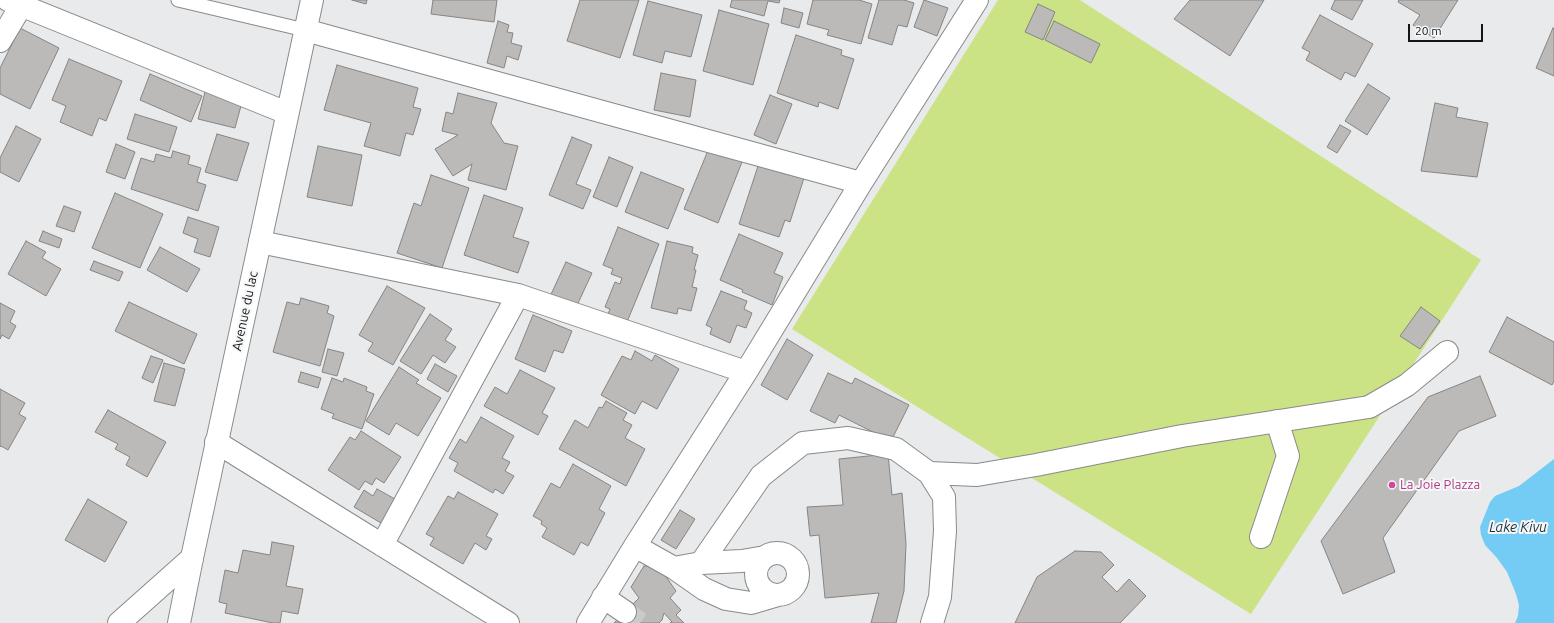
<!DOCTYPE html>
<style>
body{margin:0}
#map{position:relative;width:1554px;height:623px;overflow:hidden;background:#e8eaeb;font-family:Ubuntu,sans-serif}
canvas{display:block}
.scale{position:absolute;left:1408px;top:24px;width:75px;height:18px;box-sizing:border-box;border:2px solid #151516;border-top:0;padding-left:5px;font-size:12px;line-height:14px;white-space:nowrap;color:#151516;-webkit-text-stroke:3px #f6f7f8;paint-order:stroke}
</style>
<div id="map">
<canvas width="1554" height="623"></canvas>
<div class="scale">20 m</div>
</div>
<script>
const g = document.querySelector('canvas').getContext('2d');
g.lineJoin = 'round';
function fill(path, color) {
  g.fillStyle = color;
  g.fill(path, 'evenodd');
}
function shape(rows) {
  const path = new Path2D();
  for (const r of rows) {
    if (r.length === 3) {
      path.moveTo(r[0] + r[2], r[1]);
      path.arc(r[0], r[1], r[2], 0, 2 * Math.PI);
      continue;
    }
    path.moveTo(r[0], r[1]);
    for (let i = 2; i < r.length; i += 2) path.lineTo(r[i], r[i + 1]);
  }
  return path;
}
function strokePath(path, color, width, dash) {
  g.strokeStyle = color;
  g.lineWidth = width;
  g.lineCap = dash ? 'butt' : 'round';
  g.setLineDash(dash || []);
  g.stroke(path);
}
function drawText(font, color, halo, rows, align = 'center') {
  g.font = font + ' Ubuntu,sans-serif';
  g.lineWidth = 4;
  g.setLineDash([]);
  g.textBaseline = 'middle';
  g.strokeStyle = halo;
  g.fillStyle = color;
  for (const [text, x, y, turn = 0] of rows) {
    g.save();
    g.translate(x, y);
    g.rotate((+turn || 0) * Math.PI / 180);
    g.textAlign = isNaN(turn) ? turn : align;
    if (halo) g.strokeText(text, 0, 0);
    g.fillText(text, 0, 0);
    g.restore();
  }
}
const green = shape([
 [998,0,1080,0,1481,260,1251,614,792,329]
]);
const water = shape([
 [1554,459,1554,623,1515,623,1518,616,1519,605,1516,594,1507,572,1497,558,1485,545,1481,535,1480,527,1490,502,1495,496,1519,486]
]);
const building = shape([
 [352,0,367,0,366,4,352,0],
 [433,0,497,0,494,22,431,14,433,0],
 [580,0,639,0,620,58,567,41,580,0],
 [732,0,780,0,779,3,768,1,764,16,730,7,732,0],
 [813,0,859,0,872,4,861,44,827,35,829,30,807,24,813,0],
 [879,0,904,0,914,3,907,27,898,25,892,45,868,38,879,0],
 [924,0,948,8,937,36,914,27,924,0],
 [1190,0,1264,0,1230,56,1174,19,1190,0],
 [1335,0,1363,0,1352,20,1331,9,1335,0],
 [1399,0,1458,0,1434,38,1413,25,1420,15,1398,2,1399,0],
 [648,1,702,15,691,57,665,51,662,63,633,55,648,1],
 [1038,4,1055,12,1043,40,1025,32,1038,4],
 [784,8,803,13,799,28,781,23,784,8],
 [719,10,769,24,753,85,703,71,719,10],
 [1320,15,1373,44,1355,77,1345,72,1341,80,1306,60,1310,52,1302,48,1320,15],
 [498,21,509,25,507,32,513,33,511,43,522,46,518,60,507,56,504,68,487,63,498,21],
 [1054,21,1100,44,1091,63,1045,40,1054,21],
 [20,28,59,48,30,109,0,94,0,68,20,28],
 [1553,28,1554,29,1554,76,1536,68,1553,28],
 [796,35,842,50,841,55,854,59,838,109,819,102,818,107,777,93,796,35],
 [69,59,122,81,106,121,99,118,92,136,60,122,66,106,52,100,69,59],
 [337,65,418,88,413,107,421,109,413,135,406,133,400,156,364,146,371,123,324,110,337,65],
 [661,73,696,80,690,117,654,110,661,73],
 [150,74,202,96,191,122,140,100,150,74],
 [1368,84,1390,98,1367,135,1345,121,1368,84],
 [205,92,242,102,235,128,198,119,205,92],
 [458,93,497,103,491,123,504,143,518,146,506,190,468,180,472,164,453,176,435,149,458,135,442,131,446,112,453,114,458,93],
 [770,95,792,104,776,144,754,135,770,95],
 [1435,103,1458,108,1456,117,1488,123,1477,177,1421,171,1435,103],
 [135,114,177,127,169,152,127,139,135,114],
 [1340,125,1351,131,1337,153,1327,147,1340,125],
 [16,126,41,139,19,182,0,172,0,158,16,126],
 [217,134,249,143,237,181,205,172,217,134],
 [572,137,592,145,576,184,591,190,583,209,549,195,572,137],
 [116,144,135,152,125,179,106,172,116,144],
 [318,146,362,155,352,206,307,197,318,146],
 [709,148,742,162,718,223,684,209,709,148],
 [173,151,190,156,188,164,201,168,197,182,206,185,198,211,131,189,141,158,154,162,156,154,171,158,173,151],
 [609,157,633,167,617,207,593,197,609,157],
 [759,163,804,178,790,222,785,220,779,237,739,224,759,163],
 [641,172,684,189,668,229,625,212,641,172],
 [431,175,469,188,442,268,397,253,414,203,421,206,431,175],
 [115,193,163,214,140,268,92,248,115,193],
 [484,195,523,208,513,237,529,242,518,273,464,255,484,195],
 [64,206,81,212,74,232,56,226,64,206],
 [188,217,219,227,210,257,194,252,198,239,183,233,188,217],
 [618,227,659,244,627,322,608,314,610,309,605,307,615,282,620,284,622,278,611,274,613,269,603,265,618,227],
 [43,231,62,239,59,248,39,241,43,231],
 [739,234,783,253,774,273,783,277,772,305,742,292,743,290,720,280,739,234],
 [26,241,46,252,42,258,61,269,46,296,8,274,26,241],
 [667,241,693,247,692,253,698,255,694,270,696,270,692,287,697,288,691,311,678,308,677,314,651,308,667,241],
 [160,247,200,269,187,292,147,270,160,247],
 [94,261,123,272,119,281,90,270,94,261],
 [566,262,592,273,573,314,547,303,566,262],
 [387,286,425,308,393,365,368,351,373,343,359,335,387,286],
 [721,291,747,301,744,309,752,313,746,328,737,325,730,343,710,334,712,328,706,325,721,291],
 [301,298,329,306,327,313,334,316,320,366,273,352,287,302,299,305,301,298],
 [129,302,197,334,184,364,115,331,129,302],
 [0,303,15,311,10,322,16,326,9,339,2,335,0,339,0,303],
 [1421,307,1440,321,1420,349,1400,336,1421,307],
 [430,314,452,329,445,340,456,347,445,363,433,355,421,374,400,361,430,314],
 [533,315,572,331,563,353,554,350,545,372,515,359,533,315],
 [1507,317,1554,342,1554,381,1552,385,1489,352,1507,317],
 [787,339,813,355,787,400,761,385,787,339],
 [328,349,344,353,337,376,322,372,328,349],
 [635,351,652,361,655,355,679,369,657,409,642,401,635,414,601,395,622,356,631,360,635,351],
 [151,356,163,360,153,383,142,378,151,356],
 [164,363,185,369,175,406,154,401,164,363],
 [435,364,457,376,448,392,427,379,435,364],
 [399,367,419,380,416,383,441,398,418,436,396,423,389,435,366,421,399,367],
 [520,370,555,388,542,413,548,416,538,435,484,406,495,387,507,394,520,370],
 [301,372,321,378,318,388,298,382,301,372],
 [828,373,852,384,855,378,909,405,891,441,839,415,835,423,810,411,828,373],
 [1480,376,1496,416,1459,431,1383,538,1395,572,1343,594,1321,541,1428,397,1480,376],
 [332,378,343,382,344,378,367,387,366,391,374,394,362,429,332,418,334,414,321,409,332,378],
 [0,389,25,403,19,414,26,418,8,450,1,446,0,447,0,389],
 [606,401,627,413,623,420,632,425,625,438,645,449,626,486,559,449,575,420,588,428,599,407,602,408,606,401],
 [108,410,166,442,147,477,126,465,130,457,115,449,118,444,95,432,108,410],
 [481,417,514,436,502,458,510,462,505,471,514,476,503,494,495,489,493,493,454,471,458,463,449,458,460,439,466,443,481,417],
 [361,431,401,457,384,483,376,478,372,485,365,481,359,490,328,470,350,437,355,440,361,431],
 [888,454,892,495,902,493,906,544,904,591,896,623,871,623,879,593,825,598,819,535,810,536,807,507,843,505,839,459,888,454],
 [573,464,611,486,599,509,605,513,588,546,581,542,574,555,542,537,547,528,541,524,542,521,533,516,551,483,560,488,573,464],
 [377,489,395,499,381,523,354,507,364,490,373,496,377,489],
 [458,492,498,514,486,536,492,539,486,550,475,543,463,564,430,545,434,538,426,534,448,496,454,499,458,492],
 [88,499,127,522,105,562,65,540,88,499],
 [680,510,695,519,676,549,661,540,680,510],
 [272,542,294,546,286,586,303,589,298,614,282,611,280,623,273,623,225,613,227,604,219,602,225,570,238,573,243,550,270,555,272,542],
 [1075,551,1101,552,1114,565,1102,577,1117,592,1129,579,1146,596,1120,623,1015,623,1037,577,1075,551],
 [644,566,660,568,676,591,670,598,681,610,676,615,684,623,670,623,672,622,664,613,662,620,659,623,614,623,639,598,631,587,644,566]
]);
const streetTunnel = shape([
 [625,612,640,623]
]);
const lane = shape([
 [178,0,305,30]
]);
const street = shape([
 [8,0,287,113],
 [305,30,861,183],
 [0,41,21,6],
 [260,242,518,295,746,372],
 [216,442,508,623],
 [929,473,944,497,945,531,940,597,932,623],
 [1261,537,1288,456,1277,421],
 [382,545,518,295],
 [635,546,674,568,701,563,761,476,803,443,848,438,896,449,929,473,977,475,1036,465,1182,436,1369,407,1407,385,1447,352],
 [777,574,21],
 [701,563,742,561,765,557],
 [674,568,704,589,726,599,751,603,778,595],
 [603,597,625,612],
 [119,623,192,558],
 [588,623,635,546,746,372,861,183,977,0]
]);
const secondary = shape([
 [179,623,192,558,312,0]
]);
const markers = [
 [1392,485,4,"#d1479c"]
];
const streetNames = [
 ["Avenue du lac",245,311,-78]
];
const hotelNames = [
 ["La Joie Plazza",1400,485]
];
const waterNames = [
 ["Lake Kivu",1518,527]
];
fill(green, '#cbe385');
fill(water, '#74ccf5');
fill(building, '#bbbab9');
strokePath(building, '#868584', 1);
strokePath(streetTunnel, '#c8cacb', 22, [22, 11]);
strokePath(lane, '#898a8b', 15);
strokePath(street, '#898a8b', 24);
strokePath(secondary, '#898a8b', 24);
strokePath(lane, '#fff', 13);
strokePath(street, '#fff', 22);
strokePath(secondary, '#fff', 22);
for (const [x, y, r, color] of markers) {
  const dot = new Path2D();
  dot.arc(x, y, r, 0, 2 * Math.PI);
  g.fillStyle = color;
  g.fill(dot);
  strokePath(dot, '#f6f7f8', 1.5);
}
drawText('13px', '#151516', '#f6f7f8', streetNames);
drawText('13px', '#b23c85', '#f6f7f8', hotelNames, 'left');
drawText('italic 14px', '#1c313b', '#f6f7f8', waterNames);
</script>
